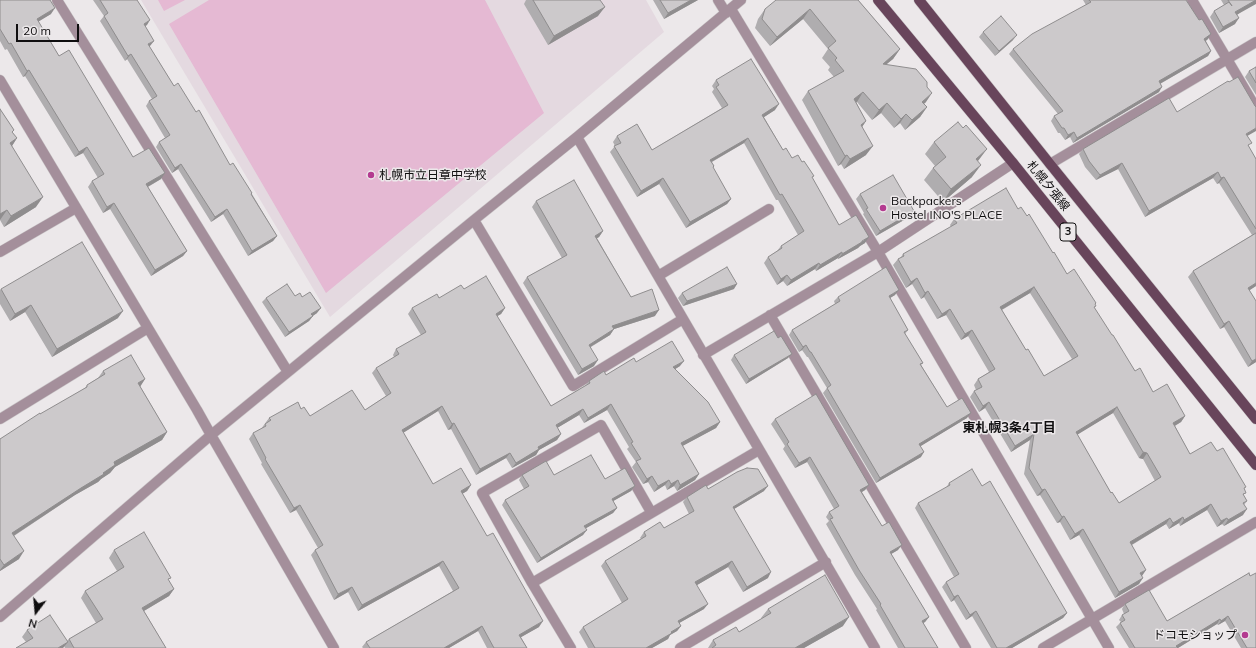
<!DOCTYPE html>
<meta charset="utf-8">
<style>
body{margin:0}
#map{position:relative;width:1256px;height:648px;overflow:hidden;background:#ece8ea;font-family:Mulish,sans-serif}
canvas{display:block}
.north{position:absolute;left:16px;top:592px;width:40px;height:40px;-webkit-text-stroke:3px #ece8ea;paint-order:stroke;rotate:196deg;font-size:11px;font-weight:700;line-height:16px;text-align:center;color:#0f0e0f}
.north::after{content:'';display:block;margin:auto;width:14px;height:18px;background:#0f0e0f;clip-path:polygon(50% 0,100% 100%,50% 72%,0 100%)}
.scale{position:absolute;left:16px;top:24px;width:63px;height:18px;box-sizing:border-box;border:2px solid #0f0e0f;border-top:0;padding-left:5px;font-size:12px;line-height:14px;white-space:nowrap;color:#0f0e0f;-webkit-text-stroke:3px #ece8ea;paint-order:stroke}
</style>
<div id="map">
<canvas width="1256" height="648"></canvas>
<div class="north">N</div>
<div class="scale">20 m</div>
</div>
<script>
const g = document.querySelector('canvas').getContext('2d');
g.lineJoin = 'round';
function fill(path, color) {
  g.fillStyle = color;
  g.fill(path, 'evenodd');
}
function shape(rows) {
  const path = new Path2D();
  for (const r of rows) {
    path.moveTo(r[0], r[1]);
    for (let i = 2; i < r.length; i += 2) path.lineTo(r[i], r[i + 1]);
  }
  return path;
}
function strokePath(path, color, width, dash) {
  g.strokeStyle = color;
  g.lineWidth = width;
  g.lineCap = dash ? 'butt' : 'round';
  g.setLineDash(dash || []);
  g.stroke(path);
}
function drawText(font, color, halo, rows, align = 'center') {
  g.font = font + ' Mulish,"Noto Sans JP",sans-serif';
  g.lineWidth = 3;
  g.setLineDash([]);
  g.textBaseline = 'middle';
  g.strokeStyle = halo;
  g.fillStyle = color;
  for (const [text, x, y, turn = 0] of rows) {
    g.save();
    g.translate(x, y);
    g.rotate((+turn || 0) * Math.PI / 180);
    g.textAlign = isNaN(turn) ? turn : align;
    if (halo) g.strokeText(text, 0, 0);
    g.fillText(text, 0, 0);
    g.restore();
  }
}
const built = shape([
 [141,0,646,0,664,32,330,317]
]);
const green = shape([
 [158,0,185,0,164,11],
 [209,0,485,0,544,113,326,293,169,24]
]);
const minor = shape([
 [57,0,288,372],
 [718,0,726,13],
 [1192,0,1256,108],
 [731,9,878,252,1109,648],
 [0,80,197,410,211,435,334,648],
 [577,137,875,648],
 [1050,164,1256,42],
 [474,220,573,386,683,319],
 [0,252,76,208],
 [658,276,769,209],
 [770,315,966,648],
 [703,355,878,252,1013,163],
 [0,419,148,328],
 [532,583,759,450],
 [0,617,211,435,474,220,577,137,741,0],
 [571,648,532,583,482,493,601,425,651,512],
 [680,648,826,562],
 [1043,648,1256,522]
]);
const major = shape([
 [878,0,1013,163,1256,465],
 [919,0,1050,164,1256,419]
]);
const wall = shape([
 [0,0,51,14,38,21,59,56,133,157,161,179,148,187,187,251,183,256,151,276,110,209,103,213,88,187,92,181,98,178,83,153,75,157,25,76,23,77,7,49,5,50,0,41],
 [93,0,137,0,147,25,145,26,150,46,149,46,174,86,230,165,252,193,252,194,277,236,273,241,248,256,223,214,211,222,178,169,172,173,156,147,159,142,165,138,146,106,149,101,152,99,127,59,125,61,100,21,104,16],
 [526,0,600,0,598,16,548,45,524,4],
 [653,0,698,0,664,19],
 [858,0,900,49,893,59,886,64,926,102,924,104,927,107,920,117,905,130,900,123,894,128,881,113,872,120,857,102,856,102,866,121,862,127,866,155,844,169,841,164,838,166,802,100,808,91,834,77,828,70,830,67,822,58,828,49,803,19,770,46,755,28,758,19,765,9],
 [1083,0,1186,0,1208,39,1206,41,1211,51,1208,56,1160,84,1159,92,1073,143,1070,137,1065,140,1060,133,1058,133,1051,121,1054,116,1058,114,1009,54,1013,49,1086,5],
 [1221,0,1256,0,1237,15,1235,24,1219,33,1210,17,1214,11,1224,5],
 [983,32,1013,40,995,56,979,37],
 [1256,67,1256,95,1245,77,1249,71],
 [716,80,775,110,764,117,783,150,792,158,812,179,839,225,865,243,860,246,858,248,838,259,838,258,816,271,815,269,787,286,783,281,777,285,764,263,768,257,777,251,781,246,798,235,778,200,776,200,744,143,712,162,714,166,713,168,731,199,727,204,686,228,659,184,637,197,610,152,615,146,613,142,617,136,652,150,722,108,712,92,714,89,712,86],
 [0,109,14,130,12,132,17,138,12,146,36,207,4,227,0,220],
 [1177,112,1247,136,1249,147,1256,159,1256,286,1249,290,1256,362,1248,367,1224,327,1220,329,1188,277,1193,271,1252,235,1219,183,1217,184,1213,178,1145,217,1118,169,1096,180,1085,167,1079,154,1083,149],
 [934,142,972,177,943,202,924,180,933,168,935,166,925,154],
 [860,194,911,216,876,236,863,214,864,213,856,199],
 [536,201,603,231,599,237,597,238,631,297,655,316,614,329,610,335,591,347,594,366,578,375,523,283,527,277,562,258,532,207],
 [1018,209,1027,216,1067,274,1095,304,1094,308,1135,371,1153,392,1185,416,1181,422,1175,426,1190,454,1217,451,1244,489,1244,496,1247,501,1244,505,1243,515,1224,526,1222,524,1217,527,1207,510,1180,526,1179,523,1169,529,1166,524,1132,545,1142,576,1139,584,1115,598,1079,535,1070,540,1060,522,1057,523,1040,495,1037,496,1024,474,1030,440,1011,452,985,408,979,412,970,397,974,391,976,390,974,385,978,379,989,372,968,336,961,340,946,315,937,319,924,297,921,299,912,284,906,288,893,265,898,259,901,257,903,254,951,227,950,225,954,219],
 [1030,293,1072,359,1044,376,1026,350,1002,310],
 [1113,413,1139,458,1143,459,1155,481,1119,503,1111,493,1077,434],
 [1,289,118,318,52,357,25,312,10,321,0,304,0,290],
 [464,289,505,308,501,314,497,316,551,406,586,385,589,381,606,375,636,362,680,366,675,369,720,422,716,428,682,446,699,474,695,480,677,491,674,486,667,490,665,485,654,492,648,482,643,484,632,467,636,462,627,449,629,447,607,410,584,423,579,415,557,428,561,434,557,440,539,450,536,455,512,468,506,458,476,475,451,429,448,430,438,411,403,433,433,484,471,485,467,491,462,494,539,627,521,637,527,648,487,648,478,631,449,648,363,648,362,647,366,642,453,591,439,566,358,611,348,592,334,600,311,555,315,550,318,548,296,510,290,513,261,464,262,463,249,439,253,433,261,429,269,418,301,409,310,416,365,410,386,396,372,373,376,368,394,357,393,355,396,349,421,335,408,314,412,308],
 [734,289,683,306,678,298,682,293],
 [895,295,890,298,908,330,905,334,923,363,921,365,947,407,967,418,920,446,921,457,876,483,823,393,827,388,808,357,807,357,802,350,799,352,789,335,792,330,835,304,834,301,838,297],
 [295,296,302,297,317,313,313,316,309,321,285,337,262,302,266,298],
 [734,355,788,358,746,384,731,360],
 [103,371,145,379,140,386,167,432,162,440,115,467,110,473,101,479,98,482,75,495,14,536,19,559,0,571,0,439,85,388,87,385,98,378],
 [775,419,869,485,865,490,862,492,882,526,898,550,891,554,929,617,925,622,923,623,938,648,898,648,876,610,877,609,855,575,826,524,829,521,826,517,829,512,834,509,807,462,795,468,783,449,785,446,771,424],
 [522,475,554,475,605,479,635,486,631,491,613,501,617,508,613,513,586,528,583,535,537,563,502,505,505,500,524,489,519,480],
 [949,483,982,486,1067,613,1063,618,1012,648,991,648,972,616,966,620,954,600,951,602,942,587,946,582,954,577,915,508,918,503,946,488],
 [708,489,764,491,734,509,768,578,743,592,728,567,697,585,704,609,679,623,681,626,677,631,670,635,668,639,652,648,588,648,579,632,583,627,622,603,601,566,605,561,641,539,640,538,644,532,664,528,689,514,683,502,687,497],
 [114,550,169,581,174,589,169,596,144,611,166,648,65,648,64,646,63,648,16,648,26,642,22,637,27,630,67,641,69,639,96,623,81,598,85,591,117,571,109,558],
 [1249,573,1256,648,1241,648,1225,621,1218,625,1217,624,1178,648,1129,648,1116,627,1121,622,1119,620,1122,615,1124,614,1122,609,1125,604,1167,621],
 [768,609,843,626,804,648,708,648,713,640,739,632,762,619,761,618]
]);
const shadedWall = shape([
 [691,0,698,0,664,19,668,13],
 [1256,0,1256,4,1231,18,1235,12],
 [605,7,598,16,548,45,554,36],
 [55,8,51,14,33,25,37,19],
 [810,9,803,19,770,46,777,37],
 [1239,18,1235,24,1219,33,1223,27],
 [150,20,147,25,140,29,144,24],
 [1211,34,1208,39,1201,44,1204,39],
 [1017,35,1013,40,995,56,999,51],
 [154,41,150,46,145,49,148,44],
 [900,49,893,59,876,73,883,64],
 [1211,51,1208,56,1156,86,1159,81],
 [131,54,127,59,125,61,128,56],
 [29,70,25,76,23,77,27,71],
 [1162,87,1159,92,1073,143,1077,138],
 [863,92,857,102,847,109,854,99],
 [932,93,926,102,915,111,922,102],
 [887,103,881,113,872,120,879,110],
 [779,104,775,110,758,121,762,115],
 [927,107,920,117,905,130,912,120],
 [906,114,900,123,894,128,901,119],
 [866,121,860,130,861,125],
 [1256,128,1256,131,1242,139,1246,134],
 [1074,132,1070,137,1065,140,1068,135],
 [17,138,10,149,10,143],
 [748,138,744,143,706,165,710,160],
 [873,146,866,155,844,169,850,159],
 [87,147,83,153,75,157,79,152],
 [987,149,978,161,967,171,976,159],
 [847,155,841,164,838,166,845,156],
 [1122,163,1118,169,1096,180,1100,175],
 [181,164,178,169,172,173,175,168],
 [981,165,972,177,943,202,951,189],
 [1218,172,1213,178,1145,217,1149,211],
 [165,173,161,179,142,190,146,184],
 [1224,177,1219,183,1217,184,1221,178],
 [663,178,659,184,637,197,641,191],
 [43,197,36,207,4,227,11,216],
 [731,199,727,204,686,228,690,222],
 [114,203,110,209,103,213,107,207],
 [227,209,223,214,211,222,215,217],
 [7,210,0,220,0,214],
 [914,211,911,216,876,236,880,231],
 [603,231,599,237,591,242,595,236],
 [277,236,273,241,248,256,252,251],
 [869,237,865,243,860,246,858,248,838,259,842,254],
 [187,251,183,256,151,276,155,270],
 [842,252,838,258,816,271,820,265],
 [819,263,815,269,787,286,791,280],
 [787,275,783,281,777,285,781,279],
 [917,278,912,284,906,288,911,282],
 [1256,283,1256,286,1244,294,1248,288],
 [737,284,734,289,683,306,687,301],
 [1034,287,1030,293,996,313,1000,307],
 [899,290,895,295,885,301,889,296],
 [928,291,924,297,921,299,925,293],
 [31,305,25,312,10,321,15,314],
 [321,308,317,313,308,319,311,314],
 [505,308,501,314,492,319,496,314],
 [950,309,946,315,937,319,942,314],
 [659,310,655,316,608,331,612,326],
 [123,311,118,318,52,357,57,349],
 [313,316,309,321,285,337,289,332],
 [1229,321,1224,327,1220,329,1224,324],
 [614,329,610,335,585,350,589,345],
 [972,330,968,336,961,340,965,334],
 [806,345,802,350,799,352,803,347],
 [792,354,788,358,746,384,749,379],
 [1256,359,1256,362,1248,367,1252,361],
 [598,360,594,366,578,375,582,369],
 [684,361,680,366,669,373,673,367],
 [145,379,140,387,138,383],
 [989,402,985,408,979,412,983,406],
 [611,404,607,410,584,423,588,418],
 [442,406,438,411,398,436,402,430],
 [1117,407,1113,413,1072,438,1076,432],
 [583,409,579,415,552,431,556,425],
 [971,413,967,418,916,449,919,444],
 [1185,416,1181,422,1169,429,1173,423],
 [720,422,716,428,677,449,681,443],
 [454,423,451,429,448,430,452,424],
 [167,432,162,440,115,467,110,473,101,479,98,482,75,495,7,540,12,533,103,473,114,462],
 [561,434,557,440,539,450,536,455,512,468,516,463,538,447],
 [1034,434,1030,440,1011,452,1015,446],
 [924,452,921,457,876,483,880,478],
 [1143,452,1147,453,1143,459,1139,458],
 [510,453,506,458,476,475,480,469],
 [810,457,807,462,795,468,799,463],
 [699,474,695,480,677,491,680,485],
 [652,476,648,482,643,484,647,479],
 [669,480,665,485,654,492,658,486],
 [678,480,674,486,667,490,671,484],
 [471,485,467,491,457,497,461,491],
 [869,485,865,490,857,495,860,490],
 [635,486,631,491,608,504,612,499],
 [768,486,764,491,729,512,733,507],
 [1045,489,1040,495,1037,496,1042,490],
 [1211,504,1207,510,1180,526,1184,520],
 [300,505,296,510,290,513,294,508],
 [617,508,613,513,581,531,584,526],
 [1247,509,1243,515,1224,526,1228,520],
 [1064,516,1060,522,1057,523,1062,517],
 [1183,517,1179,523,1169,529,1173,523],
 [1170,518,1166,524,1126,548,1130,542],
 [1227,518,1222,524,1217,527,1221,521],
 [1083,529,1079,535,1070,540,1075,534],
 [587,530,583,535,537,563,541,558],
 [902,545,898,550,886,557,890,552],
 [24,551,19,559,0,571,0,570,4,565],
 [443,561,439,566,358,611,362,605],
 [732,561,728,567,692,588,695,582],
 [1146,570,1142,576,1140,573],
 [771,572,768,578,743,592,747,587],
 [1143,578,1139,584,1115,598,1119,592],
 [352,587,348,592,334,600,338,594],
 [174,589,169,596,137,615,142,608],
 [958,595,954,600,951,602,954,597],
 [708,604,704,609,674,626,678,621],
 [976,611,972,616,966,620,970,615],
 [1067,613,1063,618,1012,648,1006,648],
 [1228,616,1225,621,1218,625,1221,621],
 [849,617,843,626,804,648,795,648],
 [929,617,925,622,918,626,922,621],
 [1220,619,1217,624,1178,648,1176,646],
 [543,621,539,627,516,640,519,635],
 [482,626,478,631,449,648,444,648],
 [681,626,677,631,670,635,668,639,652,648,646,648],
 [68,642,63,648,58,648]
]);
const building = shape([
 [0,0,50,0,55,8,37,19,59,56,69,50,133,157,149,148,165,173,146,184,187,251,155,270,114,203,107,207,92,181,104,174,87,147,79,152,29,70,27,71,11,43,9,44,0,29,0,0],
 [100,0,137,0,150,20,144,24,154,41,148,44,174,86,178,83,196,112,199,110,230,165,233,163,252,193,251,194,277,236,252,251,227,209,215,217,181,164,175,168,159,142,170,135,149,101,157,96,131,54,128,56,104,16,108,13,100,0],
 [533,0,600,0,605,7,554,36,533,0],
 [660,0,691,0,668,13,660,0],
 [776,0,858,0,900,49,883,64,916,69,927,82,927,87,932,93,922,102,927,107,912,120,906,114,901,119,887,103,879,110,863,92,854,99,866,121,861,125,873,146,850,159,847,155,845,156,808,91,844,71,835,60,837,58,828,48,836,41,810,9,777,37,762,19,765,9,776,0],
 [1089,0,1186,0,1199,20,1202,19,1211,34,1204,39,1211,51,1159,81,1162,87,1077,138,1074,132,1068,135,1064,128,1062,128,1054,116,1063,111,1013,49,1032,34,1091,2,1089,0],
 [1228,0,1256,0,1235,12,1239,18,1223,27,1214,11,1229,2,1232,6,1228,0],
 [1001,16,1017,35,999,51,983,32,1001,16],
 [751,59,779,104,762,115,783,150,786,148,792,158,798,155,802,162,804,161,814,176,812,177,839,225,856,215,869,237,862,241,862,242,842,254,842,252,820,265,819,263,791,280,787,275,781,279,768,257,782,248,781,246,804,231,782,194,780,195,748,138,710,160,714,166,713,167,731,199,690,222,663,178,641,191,614,146,621,143,617,136,637,124,652,150,728,105,716,87,719,85,716,80,751,59],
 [1256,67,1256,83,1249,71,1256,67],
 [1238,77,1255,106,1256,107,1256,128,1246,134,1252,143,1248,145,1256,159,1256,229,1224,177,1221,178,1218,172,1149,211,1122,163,1100,175,1089,161,1083,149,1169,98,1177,112,1228,81,1229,82,1238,77],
 [0,109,14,130,12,132,17,138,10,143,43,197,11,216,7,210,0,214,0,109],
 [958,122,963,128,966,125,987,149,976,159,981,165,951,189,933,168,946,157,934,142,958,122],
 [893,175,914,211,880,231,866,209,868,208,860,194,893,175],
 [574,180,603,231,595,236,631,297,652,289,659,310,612,326,614,329,589,345,598,360,582,369,527,277,567,255,536,201,574,180],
 [1006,188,1018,209,1021,207,1027,216,1029,214,1053,253,1054,252,1067,274,1074,269,1096,303,1095,304,1096,306,1094,307,1112,335,1113,335,1135,371,1140,368,1153,392,1167,384,1185,416,1173,423,1190,454,1211,442,1217,451,1223,448,1246,487,1244,488,1246,493,1243,494,1247,501,1243,503,1247,509,1228,520,1227,518,1221,521,1211,504,1184,520,1183,517,1173,523,1170,518,1130,542,1146,570,1140,573,1143,578,1119,592,1083,529,1075,534,1064,516,1062,517,1045,489,1042,490,1029,468,1034,434,1015,446,989,402,983,406,974,391,982,387,978,379,995,369,972,330,965,334,950,309,942,314,928,291,925,293,917,278,911,282,898,259,904,256,903,254,957,223,954,219,1006,188],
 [1034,287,1078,356,1044,376,1028,349,1026,350,1000,307,1034,287],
 [1117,407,1143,452,1147,453,1161,477,1119,503,1112,492,1111,493,1076,432,1117,407],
 [1256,233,1256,283,1248,288,1256,301,1256,359,1252,361,1229,321,1224,324,1193,271,1256,233],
 [82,242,123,311,57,349,31,305,15,314,1,289,82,242],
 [727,267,737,284,687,301,682,293,727,267],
 [886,267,899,290,889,296,908,330,904,332,923,363,920,364,947,407,962,398,971,413,919,444,924,452,880,478,827,388,831,385,811,352,810,352,806,345,803,347,792,330,840,301,838,297,886,267],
 [486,276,505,308,496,314,551,406,590,383,589,381,604,371,606,375,634,358,636,362,672,341,684,361,673,367,708,402,720,422,681,443,699,474,680,485,678,480,671,484,669,480,658,486,652,476,647,479,636,461,641,459,631,443,633,442,611,404,588,418,583,409,556,425,561,434,538,447,539,449,516,463,510,453,480,469,454,423,452,424,442,406,402,430,433,484,461,468,471,485,461,491,487,536,493,533,543,621,519,635,527,648,494,648,482,626,444,648,370,648,366,642,459,588,443,561,362,605,352,587,338,594,315,550,323,545,300,505,294,508,265,459,266,458,253,433,266,426,265,424,271,420,269,418,298,402,301,409,304,407,310,416,352,390,365,410,391,393,376,368,399,354,396,349,426,332,412,308,437,294,439,298,461,285,464,289,486,276],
 [287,284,295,296,300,293,302,297,310,292,321,308,311,314,313,316,289,332,266,298,287,284],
 [774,331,778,338,781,336,792,354,749,379,734,355,774,331],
 [131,355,145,379,138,383,167,432,114,462,115,465,103,473,104,474,81,488,12,533,24,551,4,565,0,559,0,439,40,413,40,414,87,387,87,385,105,374,103,371,131,355],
 [816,394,869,485,860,490,882,526,889,522,902,545,890,552,929,617,922,621,938,648,905,648,880,605,881,604,859,570,830,519,833,518,829,512,839,506,810,457,799,463,787,444,789,442,775,419,816,394],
 [591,455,605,479,625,468,635,486,612,499,617,508,584,526,587,530,541,558,505,500,529,486,522,475,546,461,554,475,591,455],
 [747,468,758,469,768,486,733,507,771,572,747,587,732,561,695,582,708,604,678,621,681,626,671,632,672,633,646,648,595,648,583,627,628,599,605,561,646,536,644,532,660,522,664,528,694,511,687,497,706,485,708,489,737,472,747,468],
 [972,469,982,486,990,481,1067,613,1006,648,997,648,976,611,970,615,958,595,954,597,946,582,959,574,918,503,950,485,949,483,972,469],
 [144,532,171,578,168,579,174,589,142,608,166,648,74,648,69,639,103,619,85,591,124,567,114,550,144,532],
 [1249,573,1250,576,1256,573,1256,648,1247,648,1228,616,1221,621,1220,619,1176,646,1178,648,1135,648,1120,623,1125,620,1122,615,1129,611,1125,604,1149,590,1167,621,1249,573],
 [825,575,849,617,795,648,712,648,716,645,713,640,736,627,739,632,771,613,768,609,825,575],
 [50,615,68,642,58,648,16,648,33,638,27,630,50,615]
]);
const markers = [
 [371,175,4,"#b43b90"],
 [883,208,4,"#b43b90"],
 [1245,635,4,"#b43b90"]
];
const shields = [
 [1068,232,16]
];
const shieldNames = [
 ["3",1068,232]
];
const poiNames = [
 ["札幌市立日章中学校",379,175],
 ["Backpackers",891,201],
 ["Hostel INO'S PLACE",891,215],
 ["ドコモショップ",1237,635,"right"]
];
const streetNames = [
 ["札幌夕張線",1048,186,51]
];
const neighbourhoodNames = [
 ["東札幌3条4丁目",1009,428]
];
fill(built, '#e4d9e0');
fill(green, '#e5b9d3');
strokePath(minor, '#c9c5c7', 11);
strokePath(major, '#c9c5c7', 11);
strokePath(minor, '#a48f9b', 10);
strokePath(major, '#68455b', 10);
fill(wall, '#afadaf');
fill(shadedWall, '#8f8d8e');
fill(building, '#ccc9cb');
strokePath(building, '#8f8d8e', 1);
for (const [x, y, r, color] of markers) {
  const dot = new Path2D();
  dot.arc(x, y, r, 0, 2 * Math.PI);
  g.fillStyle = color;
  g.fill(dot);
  strokePath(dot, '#ece8ea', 1.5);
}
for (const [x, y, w] of shields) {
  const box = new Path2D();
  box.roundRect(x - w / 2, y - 9, w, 18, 3);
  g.fillStyle = '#ece8ea';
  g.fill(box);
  strokePath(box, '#0f0e0f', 1);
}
drawText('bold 11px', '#0f0e0f', null, shieldNames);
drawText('12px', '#0f0e0f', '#ece8ea', poiNames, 'left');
drawText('12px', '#0f0e0f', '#ece8ea', streetNames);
drawText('bold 13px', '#0f0e0f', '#ece8ea', neighbourhoodNames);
</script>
